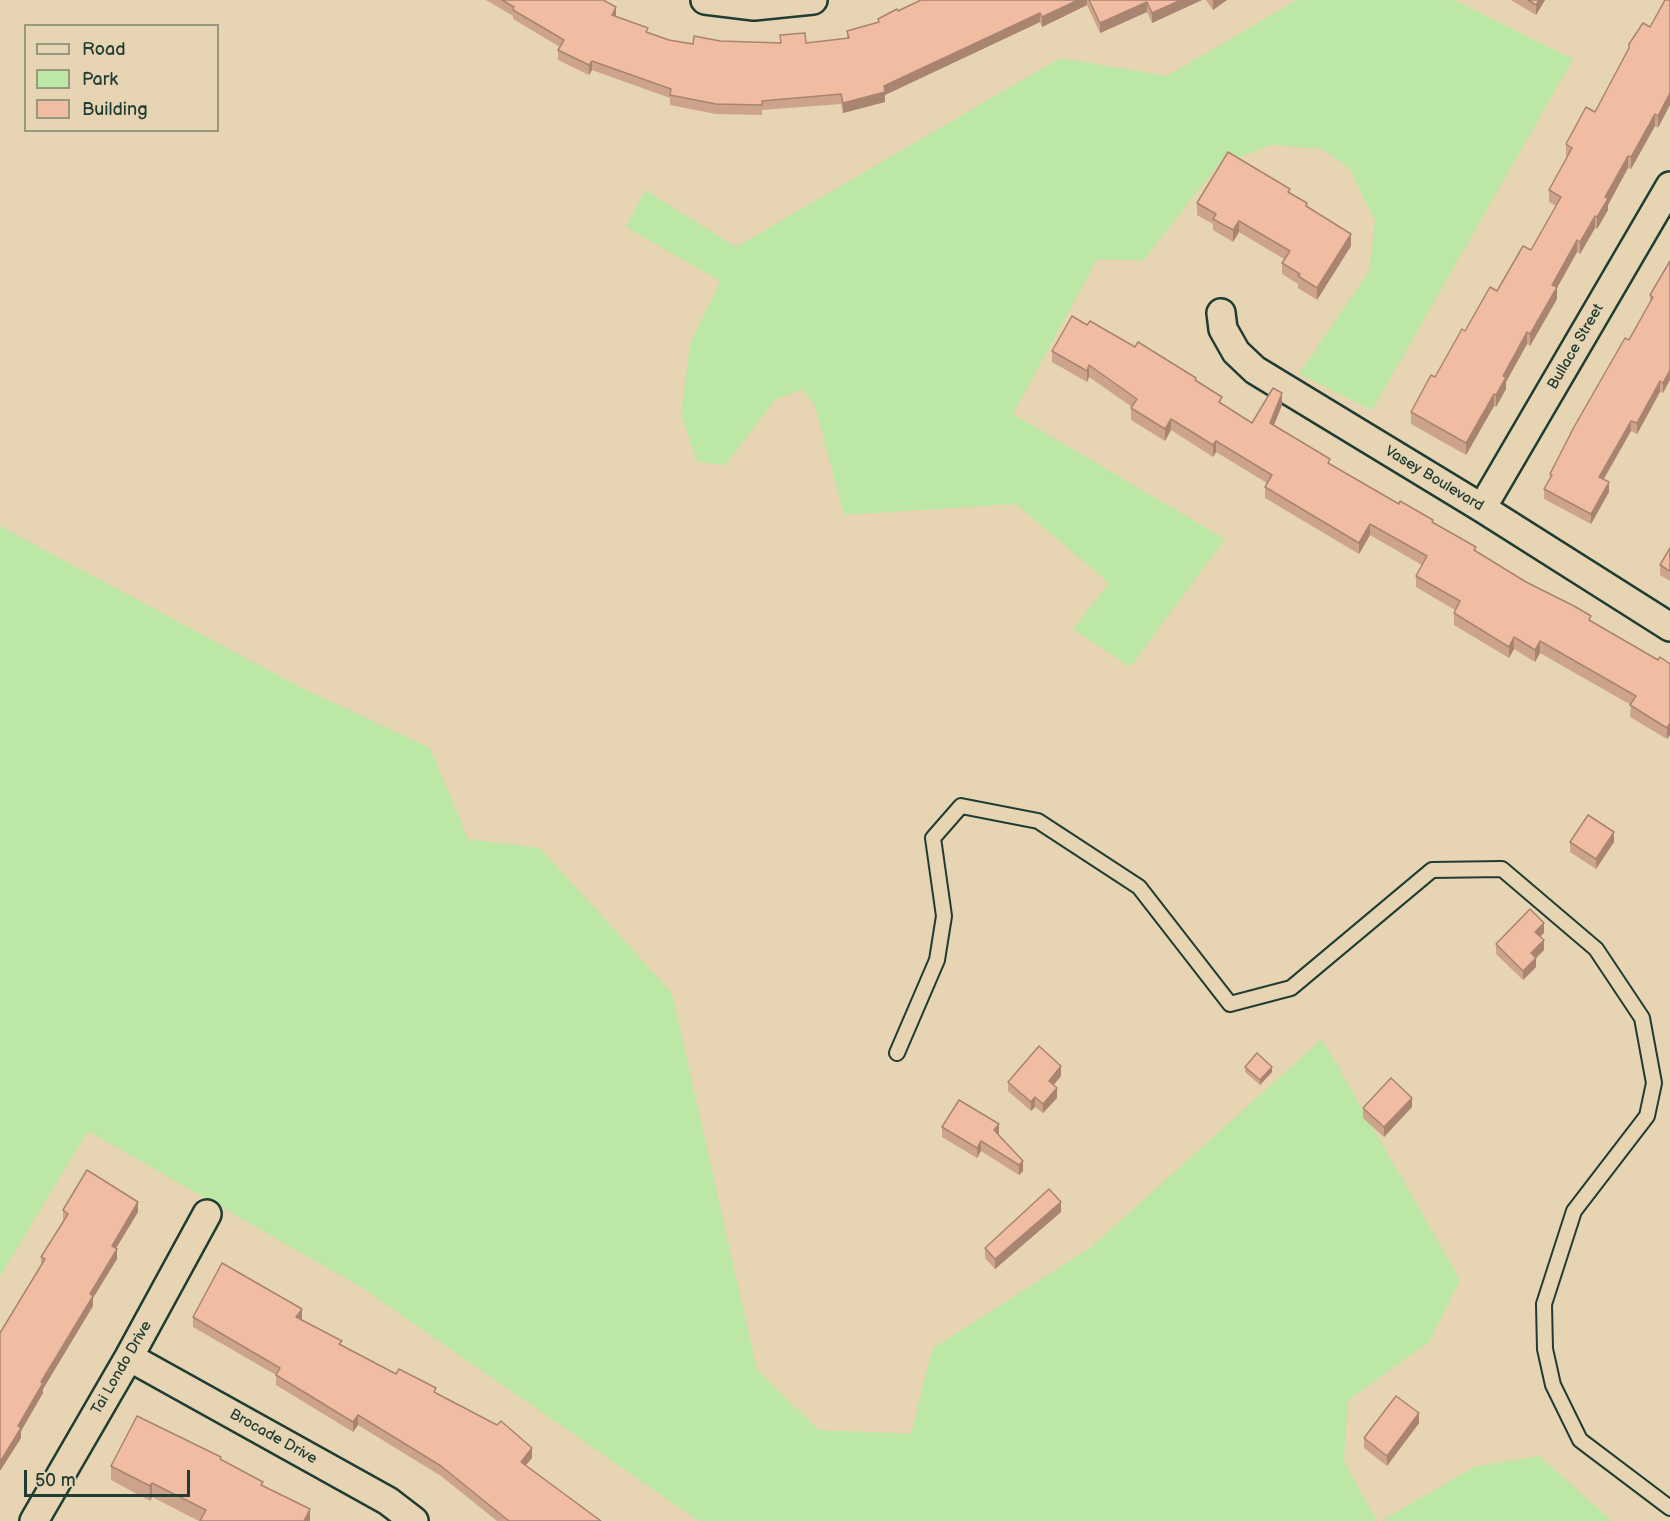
<!DOCTYPE html>
<style>
body{margin:0}
#map{position:relative;width:1670px;height:1521px;overflow:hidden;background:#e7d4b2;font-family:"Balsamiq Sans",sans-serif}
canvas{display:block}
.legend{position:absolute;left:24px;top:24px;width:195px;height:108px;box-sizing:border-box;background:#e7d4b2;border:2px solid #979880;margin:0;padding:8px 10px;list-style:none;font-size:18px;color:#1f3d34}
.legend li{display:flex;align-items:center;gap:12px;height:30px}
.legend b{width:30px;border:2px solid #979880}
.scale{position:absolute;left:24px;top:1470px;width:166px;height:27px;box-sizing:border-box;border:3px solid #1f3d34;border-top:0;padding-left:8px;font-size:18px;line-height:21px;white-space:nowrap;color:#1f3d34;-webkit-text-stroke:4px #e7d4b2;paint-order:stroke}
</style>
<div id="map">
<canvas width="1670" height="1521"></canvas>
<ul class="legend">
<li><b style="height:8px;background:#e7d4b2"></b>Road</li>
<li><b style="height:16px;background:#bde7a4"></b>Park</li>
<li><b style="height:16px;background:#f0bda2"></b>Building</li>
</ul>
<div class="scale">50 m</div>
</div>
<script>
const g = document.querySelector('canvas').getContext('2d');
g.lineJoin = 'round';
function fill(path, color) {
  g.fillStyle = color;
  g.fill(path, 'evenodd');
}
function shape(rows) {
  const path = new Path2D();
  for (const r of rows) {
    path.moveTo(r[0], r[1]);
    for (let i = 2; i < r.length; i += 2) path.lineTo(r[i], r[i + 1]);
  }
  return path;
}
function strokePath(path, color, width, dash) {
  g.strokeStyle = color;
  g.lineWidth = width;
  g.lineCap = dash ? 'butt' : 'round';
  g.setLineDash(dash || []);
  g.stroke(path);
}
function drawText(font, color, halo, rows, align = 'center') {
  g.font = font + ' "Balsamiq Sans",sans-serif';
  g.lineWidth = 4.5;
  g.setLineDash([]);
  g.textBaseline = 'middle';
  g.strokeStyle = halo;
  g.fillStyle = color;
  for (const [text, x, y, turn = 0] of rows) {
    g.save();
    g.translate(x, y);
    g.rotate((+turn || 0) * Math.PI / 180);
    g.textAlign = isNaN(turn) ? turn : align;
    if (halo) g.strokeText(text, 0, 0);
    g.fillText(text, 0, 0);
    g.restore();
  }
}
const green = shape([
 [1297,0,1454,0,1573,59,1372,410,1299,374,1369,271,1375,221,1349,168,1322,149,1271,145,1217,166,1143,261,1097,259,1013,414,1225,539,1130,667,1073,629,1109,583,1016,504,844,515,815,406,803,389,775,400,725,465,697,462,681,414,690,344,720,281,626,227,645,190,736,247,1060,58,1167,76],
 [0,526,296,685,430,748,468,839,540,848,672,993,757,1370,819,1430,911,1434,932,1349,1090,1248,1322,1039,1460,1280,1429,1342,1348,1400,1344,1462,1377,1521,699,1521,361,1287,88,1131,0,1276],
 [1539,1456,1612,1521,1381,1521,1474,1467]
]);
const lane = shape([
 [897,1053,937,960,944,916,933,838,961,806,1038,821,1139,887,1230,1004,1291,988,1432,870,1502,869,1596,949,1642,1018,1654,1083,1647,1116,1574,1211,1544,1304,1545,1349,1553,1385,1580,1440,1670,1508]
]);
const street = shape([
 [705,0,754,6,813,0],
 [1221,313,1223,329,1236,352,1255,370,1482,508,1670,627],
 [1482,508,1670,186],
 [129,1357,388,1501,414,1521],
 [34,1521,129,1357,207,1214]
]);
const wall = shape([
 [486,0,603,0,616,17,648,32,669,40,693,44,720,41,780,43,780,35,806,43,847,39,847,31,878,23,878,19,898,11,921,0,1202,0,1152,23,1147,12,1100,33,1087,5,1042,27,1040,22,885,95,885,102,843,113,841,104,762,110,762,115,716,114,670,105,670,98,592,70,589,75,558,60,558,50,560,47,513,19,513,16],
 [1206,0,1227,0,1213,10],
 [1511,0,1545,0,1536,15],
 [1665,0,1658,128,1655,126,1631,169,1628,168,1608,205,1608,210,1597,229,1595,228,1580,254,1577,252,1557,288,1557,299,1530,346,1527,344,1506,382,1506,389,1496,407,1494,406,1466,455,1411,424,1411,412,1465,331,1531,250,1556,206,1549,202,1549,190,1567,157,1566,156,1566,144,1595,112,1650,27],
 [1290,193,1307,207,1351,246,1317,300,1298,288,1298,284,1282,274,1282,263,1284,259,1239,232,1233,242,1213,230,1213,224,1197,215,1197,203],
 [1670,261,1663,393,1660,392,1637,434,1631,431,1604,479,1609,492,1591,524,1544,499,1544,489,1550,479,1550,474,1650,302,1650,295],
 [1087,325,1196,381,1222,404,1252,423,1282,405,1274,425,1330,464,1433,523,1476,551,1591,621,1658,660,1670,664,1670,735,1667,739,1630,717,1631,705,1540,653,1535,662,1514,649,1509,658,1454,625,1454,613,1455,610,1416,587,1416,576,1422,565,1370,535,1359,554,1265,498,1265,487,1267,483,1216,452,1213,457,1171,430,1165,441,1131,420,1131,408,1132,407,1089,377,1087,382,1052,362,1052,351],
 [1670,548,1670,581,1660,575,1660,565],
 [1570,842,1614,842,1596,869,1570,852],
 [1544,933,1540,937,1544,950,1536,958,1536,967,1523,980,1496,954,1496,944],
 [1245,1067,1272,1072,1260,1085,1245,1072],
 [1061,1076,1053,1085,1057,1098,1043,1113,1035,1107,1031,1111,1008,1091,1008,1082],
 [1412,1107,1384,1137,1363,1118,1363,1108],
 [942,1127,999,1134,998,1134,1023,1161,1023,1171,1019,1175,981,1151,977,1158,942,1137],
 [63,1210,138,1212,116,1248,117,1259,93,1298,93,1306,43,1389,43,1393,21,1431,21,1438,0,1471,41,1265,41,1257,64,1221,63,1220],
 [1061,1212,995,1269,985,1258,985,1248],
 [193,1317,302,1318,301,1319,342,1345,396,1374,436,1393,532,1458,526,1465,601,1521,497,1521,441,1476,358,1425,353,1432,276,1385,276,1375,193,1327],
 [1419,1423,1387,1466,1364,1448,1364,1438],
 [221,1460,263,1486,310,1521,199,1521,152,1497,150,1501,111,1480,111,1466]
]);
const shadedWall = shape([
 [1078,0,1087,0,1087,5,1042,27,1042,17],
 [1181,0,1202,0,1152,23,1152,13],
 [1213,0,1227,0,1213,10],
 [1539,0,1545,0,1536,15,1536,5],
 [1147,2,1147,12,1100,33,1100,23],
 [616,7,616,16,612,25,612,15],
 [1040,13,1040,22,885,95,885,102,843,113,843,103,884,86],
 [592,61,592,70,589,75,589,65],
 [1670,93,1670,105,1658,128,1658,116],
 [1655,114,1655,126,1631,169,1631,157],
 [1628,156,1628,168,1608,205,1608,210,1597,229,1597,217,1605,197],
 [1595,216,1595,228,1580,254,1580,242],
 [1239,221,1239,232,1233,242,1233,230],
 [1351,234,1351,246,1317,300,1317,288],
 [1577,240,1577,252,1557,288,1557,299,1530,346,1530,334,1552,285],
 [1527,332,1527,344,1506,382,1506,389,1496,407,1496,395,1503,376],
 [1089,365,1089,377,1087,382,1087,371],
 [1670,370,1670,380,1663,393,1663,383],
 [1660,381,1660,392,1637,434,1637,423],
 [1282,393,1282,405,1270,435,1270,423],
 [1494,394,1494,406,1466,455,1466,443],
 [1171,419,1171,430,1165,441,1165,429],
 [1631,421,1631,431,1599,487,1599,477],
 [1216,441,1216,452,1213,457,1213,445],
 [1609,482,1609,492,1591,524,1591,514],
 [1370,524,1370,535,1359,554,1359,543],
 [1514,637,1514,649,1509,658,1509,647],
 [1540,641,1540,653,1535,662,1535,650],
 [1670,723,1670,735,1667,739,1667,728],
 [1614,832,1614,842,1596,869,1596,859],
 [1544,923,1544,933,1535,941,1535,932],
 [1544,940,1544,950,1536,958,1536,967,1523,980,1523,971,1531,953],
 [1061,1066,1061,1076,1049,1091,1049,1081],
 [1272,1067,1272,1072,1260,1085,1260,1080],
 [1057,1088,1057,1098,1043,1113,1043,1104],
 [1035,1097,1035,1107,1031,1111,1031,1102],
 [1412,1098,1412,1107,1384,1137,1384,1127],
 [999,1124,999,1134,994,1139,994,1130],
 [981,1141,981,1151,977,1158,977,1148],
 [1023,1161,1023,1171,1019,1175,1019,1165],
 [138,1202,138,1212,112,1255,112,1246],
 [1061,1202,1061,1212,995,1269,995,1259],
 [117,1249,117,1259,93,1298,93,1306,43,1389,43,1393,21,1431,21,1438,0,1471,0,1462,41,1382,90,1294],
 [302,1309,302,1318,296,1327,296,1317],
 [1419,1413,1419,1423,1387,1466,1387,1456],
 [358,1415,358,1425,353,1432,353,1422],
 [532,1448,532,1458,521,1471,521,1462],
 [152,1483,152,1497,150,1501,150,1486],
 [310,1509,310,1521,304,1521]
]);
const building = shape([
 [502,0,603,0,616,7,612,15,648,28,646,32,669,40,693,44,694,36,720,41,781,43,780,35,805,33,806,43,849,38,847,31,879,22,878,19,897,9,898,11,921,0,1078,0,1042,17,1040,13,884,86,885,92,843,103,841,94,762,101,762,105,716,104,670,95,671,89,592,61,589,65,558,50,564,40,513,10,514,7,502,0],
 [1089,0,1181,0,1152,13,1147,2,1100,23,1089,0],
 [1528,0,1539,0,1536,5,1528,0],
 [1665,0,1670,0,1670,93,1658,116,1655,114,1631,157,1628,156,1605,197,1608,199,1597,217,1595,216,1580,242,1577,240,1552,285,1557,287,1530,334,1527,332,1503,376,1506,377,1496,395,1494,394,1466,443,1411,412,1431,375,1435,377,1462,329,1465,331,1490,287,1497,291,1523,246,1531,250,1561,197,1549,190,1572,148,1566,144,1586,107,1595,112,1629,48,1629,44,1643,23,1650,27,1665,0],
 [1228,152,1290,189,1288,192,1307,203,1306,206,1351,234,1317,288,1298,276,1300,274,1282,263,1290,251,1239,221,1233,230,1213,219,1216,214,1197,203,1228,152],
 [1670,261,1670,370,1663,383,1660,381,1637,423,1631,421,1599,477,1609,482,1591,514,1544,489,1552,475,1550,474,1574,427,1625,338,1629,340,1653,297,1650,295,1670,261],
 [1072,316,1087,325,1090,321,1135,347,1138,342,1196,378,1195,380,1222,397,1219,402,1252,423,1273,388,1282,393,1270,423,1330,459,1328,463,1399,504,1400,501,1433,520,1432,522,1476,547,1474,550,1526,582,1574,606,1591,616,1589,620,1658,660,1660,657,1670,664,1670,723,1667,728,1630,705,1636,696,1540,641,1535,650,1514,637,1509,647,1454,613,1460,601,1416,576,1427,556,1370,524,1359,543,1265,487,1272,475,1216,441,1213,445,1171,419,1165,429,1131,408,1137,399,1089,365,1087,371,1052,351,1072,316],
 [1670,548,1670,571,1660,565,1670,548],
 [1588,815,1614,832,1596,859,1570,842,1588,815],
 [1530,909,1544,923,1535,932,1544,940,1531,953,1536,958,1523,971,1496,944,1530,909],
 [1039,1046,1061,1066,1049,1081,1057,1088,1043,1104,1035,1097,1031,1102,1008,1082,1039,1046],
 [1257,1053,1272,1067,1260,1080,1245,1067,1257,1053],
 [1391,1078,1412,1098,1384,1127,1363,1108,1391,1078],
 [959,1100,999,1124,994,1130,1023,1161,1019,1165,981,1141,977,1148,942,1127,959,1100],
 [87,1170,138,1202,112,1246,117,1249,90,1294,93,1296,41,1382,43,1383,18,1426,21,1428,0,1462,0,1333,45,1259,41,1257,68,1214,63,1210,87,1170],
 [1049,1189,1061,1202,995,1259,985,1248,1049,1189],
 [222,1263,302,1309,296,1317,342,1341,339,1344,396,1374,399,1369,436,1388,434,1392,497,1425,501,1421,532,1448,521,1462,601,1521,509,1521,441,1466,358,1415,353,1422,276,1375,280,1368,193,1317,222,1263],
 [1396,1396,1419,1413,1387,1456,1364,1438,1396,1396],
 [137,1416,221,1457,220,1459,263,1482,261,1485,310,1509,304,1521,200,1521,206,1510,152,1483,150,1486,111,1466,137,1416]
]);
const streetNames = [
 ["Bullace Street",1576,347,-60],
 ["Vasey Boulevard",1434,479,31],
 ["Tai Londo Drive",122,1368,-60],
 ["Brocade Drive",273,1437,29]
];
fill(green, '#bde7a4');
strokePath(lane, '#1f3d34', 18);
strokePath(street, '#1f3d34', 32);
strokePath(lane, '#e7d4b2', 14);
strokePath(street, '#e7d4b2', 27);
fill(wall, '#cea38b');
fill(shadedWall, '#a88471');
fill(building, '#f0bda2');
strokePath(building, '#a88471', 1.5);
drawText('15px', '#1f3d34', '#e7d4b2', streetNames);
</script>
